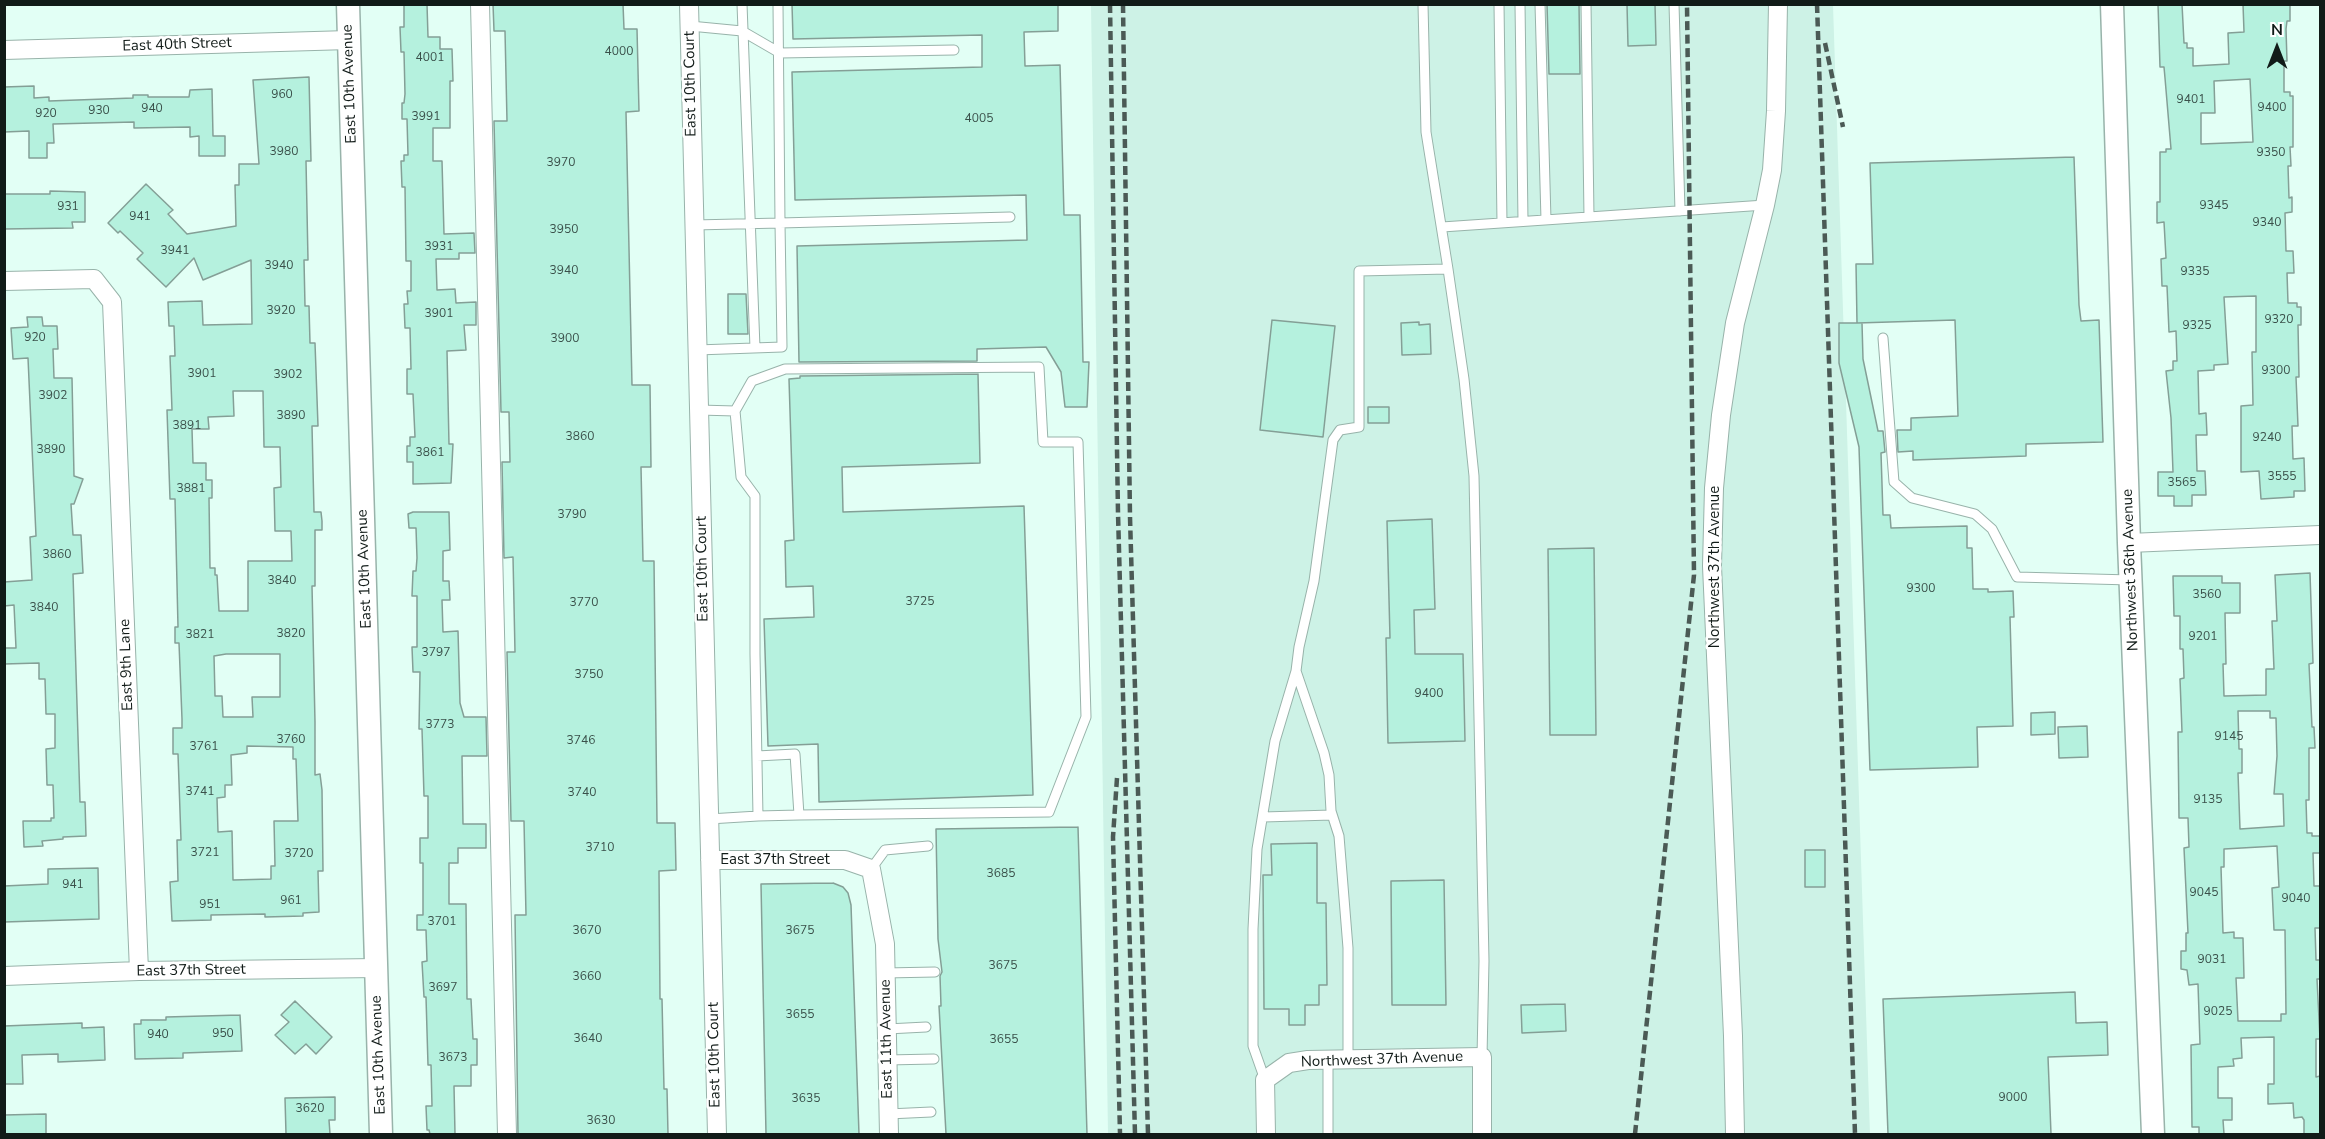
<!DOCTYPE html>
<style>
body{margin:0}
#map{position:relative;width:2325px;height:1139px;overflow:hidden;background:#e2fff5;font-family:"Nunito Sans",sans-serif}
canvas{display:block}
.frame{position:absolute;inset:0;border:6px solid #111b18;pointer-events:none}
.north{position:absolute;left:2247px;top:18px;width:60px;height:60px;-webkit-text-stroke:4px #fff;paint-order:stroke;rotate:0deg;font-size:16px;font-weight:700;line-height:24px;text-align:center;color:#111b18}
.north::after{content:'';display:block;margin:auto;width:21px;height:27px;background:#111b18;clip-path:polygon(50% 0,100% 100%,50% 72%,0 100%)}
</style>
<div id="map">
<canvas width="2325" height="1139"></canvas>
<div class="frame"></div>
<div class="north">N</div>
</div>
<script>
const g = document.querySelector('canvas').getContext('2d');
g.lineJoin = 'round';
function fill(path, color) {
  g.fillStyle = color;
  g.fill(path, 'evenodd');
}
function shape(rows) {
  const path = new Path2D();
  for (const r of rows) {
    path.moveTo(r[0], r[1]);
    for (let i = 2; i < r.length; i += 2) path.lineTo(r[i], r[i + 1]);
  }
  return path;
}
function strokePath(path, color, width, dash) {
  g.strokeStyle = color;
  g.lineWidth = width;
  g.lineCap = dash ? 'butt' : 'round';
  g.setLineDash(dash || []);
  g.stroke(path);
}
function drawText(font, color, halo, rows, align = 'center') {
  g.font = font + ' "Nunito Sans",sans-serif';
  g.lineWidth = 5;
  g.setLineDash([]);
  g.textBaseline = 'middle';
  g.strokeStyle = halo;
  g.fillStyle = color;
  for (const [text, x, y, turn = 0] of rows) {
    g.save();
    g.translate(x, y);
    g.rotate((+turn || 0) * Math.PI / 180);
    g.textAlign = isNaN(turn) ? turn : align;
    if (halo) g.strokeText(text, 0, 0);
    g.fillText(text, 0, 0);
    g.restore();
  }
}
const built = shape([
 [1091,5,1833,5,1870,1134,1108,1134]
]);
const building = shape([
 [404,4,427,4,428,37,440,37,440,49,452,49,453,81,450,81,450,128,433,128,433,161,442,161,444,234,474,233,475,253,459,253,459,259,436,259,437,290,455,289,456,303,476,302,476,325,464,325,466,350,447,351,449,444,453,444,451,483,413,484,413,462,407,462,407,446,410,446,410,437,415,437,413,394,407,394,407,369,411,369,410,328,405,328,404,304,408,304,407,291,411,291,411,261,406,261,405,187,402,187,401,161,404,161,404,155,408,155,407,119,402,119,402,103,404,103,405,94,404,52,401,52,400,27,404,27,404,4],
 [493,4,623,4,624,29,637,29,639,111,626,112,632,385,650,385,651,467,641,467,643,561,654,561,657,823,675,823,676,870,659,871,660,999,662,999,664,1089,667,1089,668,1134,518,1134,515,915,526,915,524,821,511,821,507,652,515,652,513,557,504,558,502,462,510,462,509,412,501,412,494,121,507,121,505,31,494,31,493,4],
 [792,4,1058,4,1058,31,1024,32,1025,66,1060,65,1064,215,1080,215,1083,362,1089,362,1087,407,1065,407,1061,372,1046,347,977,349,977,361,799,362,797,246,1027,240,1026,195,795,200,792,72,982,67,982,35,793,39,792,4],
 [1547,4,1579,4,1580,74,1549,74,1547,4],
 [1627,4,1655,4,1656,45,1628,46,1627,4],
 [2158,4,2182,4,2184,43,2187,43,2187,48,2193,48,2193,66,2229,64,2228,33,2244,32,2243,4,2290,4,2290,21,2287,21,2286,29,2287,61,2284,61,2284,92,2290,92,2290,96,2293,96,2293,147,2290,147,2291,166,2288,166,2289,198,2292,197,2292,212,2285,213,2286,251,2293,251,2294,273,2287,273,2288,303,2297,303,2297,307,2301,307,2301,325,2298,325,2299,377,2296,377,2298,426,2292,426,2293,459,2304,458,2305,491,2294,491,2294,497,2261,499,2259,471,2241,472,2241,406,2253,405,2252,352,2256,352,2256,296,2224,297,2228,364,2214,365,2214,370,2198,371,2199,414,2206,413,2207,435,2196,435,2197,471,2205,471,2206,495,2192,495,2192,506,2174,506,2174,496,2158,496,2158,472,2173,472,2171,418,2166,371,2173,370,2173,361,2177,361,2176,331,2169,332,2167,286,2162,286,2161,259,2166,258,2164,222,2157,223,2157,202,2160,202,2160,152,2166,152,2166,149,2171,149,2165,78,2164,67,2160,67,2158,4],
 [2250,79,2253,142,2201,144,2201,113,2215,113,2214,81,2250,79],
 [309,77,311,161,306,161,308,260,304,260,305,306,309,306,310,343,315,343,318,426,312,426,314,512,321,512,322,521,322,530,315,530,315,586,312,586,315,722,315,775,320,774,322,790,323,871,318,871,319,912,303,913,303,916,265,917,265,914,211,915,211,920,172,921,170,882,178,881,177,840,181,840,178,754,173,754,173,728,182,728,182,719,179,643,175,643,175,627,178,627,175,499,170,499,167,410,172,410,170,356,175,356,174,326,169,326,168,302,202,301,203,325,252,324,251,260,203,280,194,258,166,287,137,259,143,253,120,231,118,233,108,223,146,184,173,210,168,214,187,234,236,226,235,185,239,185,239,164,259,164,253,80,309,77],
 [233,391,263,391,264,447,280,447,281,487,274,488,275,531,291,531,292,561,248,561,248,611,219,611,217,575,215,575,215,568,210,568,209,498,212,498,212,480,206,480,206,463,193,463,192,429,209,429,208,417,234,416,233,391],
 [226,654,280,654,280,697,252,697,253,717,223,717,222,696,215,696,214,656,226,654],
 [247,746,293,747,293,759,296,759,298,821,274,821,275,866,271,866,271,879,233,880,232,831,218,832,217,798,225,797,225,785,232,785,231,755,247,753,247,746],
 [34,86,34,98,49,97,49,101,133,98,133,95,148,95,148,97,189,97,190,90,212,89,213,136,225,136,225,156,199,156,199,136,190,137,190,127,134,128,134,122,53,124,54,143,47,143,47,158,29,158,29,131,4,132,4,87,34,86],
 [2074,157,2079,305,2081,321,2099,320,2103,442,2026,444,2026,456,1913,460,1913,451,1898,452,1897,430,1911,430,1911,418,1958,416,1955,320,1857,323,1856,264,1873,264,1870,163,2074,157],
 [50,191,85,192,85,222,72,222,73,228,4,229,4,194,50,194,50,191],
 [728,294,746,294,748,334,728,334,728,294],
 [27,317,42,317,43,326,57,326,58,349,53,349,54,378,72,378,74,476,83,479,74,504,71,504,73,535,81,535,83,573,73,574,80,802,85,802,86,836,63,837,63,839,42,841,43,846,24,847,23,821,51,821,51,818,54,818,53,785,47,785,46,749,55,748,55,714,46,714,45,679,39,679,39,663,4,664,4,648,16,648,14,605,4,606,4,582,32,580,30,537,36,536,28,358,13,359,11,328,28,327,27,317],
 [1272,320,1335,326,1323,437,1260,430,1272,320],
 [1419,322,1419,325,1430,324,1431,354,1402,355,1401,323,1419,322],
 [1839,323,1862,323,1863,359,1878,431,1883,431,1885,452,1881,453,1883,515,1890,515,1891,528,1967,526,1967,548,1972,548,1973,589,1988,589,1988,592,2013,591,2014,617,2010,617,2013,726,1977,727,1978,767,1870,770,1859,447,1839,363,1839,323],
 [978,374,980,463,842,467,843,512,1024,506,1033,795,819,802,818,744,768,746,764,619,814,617,813,586,786,587,785,541,794,540,789,379,800,378,800,376,978,374],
 [1368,407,1389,407,1389,423,1368,423,1368,407],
 [413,512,449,512,450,550,443,551,443,581,449,581,450,600,442,600,443,632,458,631,460,703,464,717,486,717,487,756,462,756,463,824,486,824,486,848,458,848,458,863,449,863,449,904,466,904,467,999,471,999,473,1039,477,1039,477,1065,471,1065,471,1086,454,1086,455,1134,430,1134,429,1130,427,1130,426,1106,432,1106,431,1065,428,1065,426,997,424,997,422,962,427,961,426,930,417,930,417,915,423,915,423,863,420,863,420,838,428,838,428,796,424,796,422,729,419,729,420,672,413,672,412,647,417,647,417,596,412,596,413,571,416,571,417,558,416,528,409,528,408,514,413,512],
 [1432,519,1435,609,1414,610,1415,654,1463,654,1465,741,1388,743,1386,638,1390,638,1387,521,1432,519],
 [1594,548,1596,735,1550,735,1548,549,1594,548],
 [2310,573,2313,663,2309,664,2312,727,2314,727,2315,748,2309,748,2309,800,2306,800,2307,833,2312,833,2312,836,2320,836,2320,853,2313,853,2314,886,2320,886,2320,928,2315,928,2316,960,2320,960,2320,979,2317,979,2320,1039,2316,1039,2316,1077,2320,1076,2320,1134,2304,1134,2304,1120,2302,1117,2294,1118,2293,1103,2268,1104,2268,1084,2274,1084,2274,1037,2241,1038,2242,1058,2233,1059,2234,1066,2218,1067,2218,1098,2232,1098,2232,1120,2223,1120,2224,1134,2199,1134,2199,1127,2192,1127,2191,1045,2200,1044,2198,984,2189,985,2187,970,2181,969,2181,951,2186,951,2186,933,2188,933,2184,848,2189,847,2188,818,2179,818,2178,732,2182,732,2180,679,2184,678,2183,649,2180,649,2180,616,2174,616,2173,576,2222,576,2222,583,2240,583,2240,613,2225,613,2226,664,2223,664,2224,696,2266,695,2266,669,2274,669,2272,621,2277,621,2275,575,2310,573],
 [2238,711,2270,711,2270,718,2276,718,2277,756,2274,794,2283,794,2284,826,2240,829,2238,773,2242,773,2242,749,2239,749,2238,711],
 [2277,846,2279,887,2272,888,2274,930,2285,930,2286,1014,2281,1014,2281,1021,2238,1021,2236,978,2244,978,2243,938,2234,938,2234,932,2223,933,2221,867,2224,867,2224,849,2277,846],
 [2055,712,2055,734,2031,735,2031,713,2055,712],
 [2087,726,2088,757,2059,758,2058,727,2087,726],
 [1078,827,1087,1134,946,1134,939,1006,941,1006,940,976,942,972,938,939,936,829,1078,827],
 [1317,843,1317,903,1326,903,1327,985,1319,985,1319,1005,1305,1005,1305,1025,1289,1025,1289,1009,1264,1009,1263,875,1272,875,1271,844,1317,843],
 [1805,850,1825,850,1825,887,1805,887,1805,850],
 [98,868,99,919,4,922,4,886,48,884,48,869,98,868],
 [1444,880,1446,1005,1392,1005,1391,881,1444,880],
 [833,883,843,887,848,893,851,905,859,1134,766,1134,761,884,833,883],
 [2075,992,2076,1023,2107,1022,2108,1055,2048,1057,2051,1134,1888,1134,1883,999,2075,992],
 [295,1001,332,1037,316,1054,306,1044,295,1054,275,1035,289,1022,281,1015,295,1001],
 [1565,1004,1566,1031,1522,1033,1521,1005,1565,1004],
 [240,1015,242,1051,183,1053,183,1058,135,1059,134,1024,141,1024,141,1020,166,1020,166,1017,240,1015],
 [82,1023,82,1028,104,1027,105,1060,58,1062,58,1054,22,1055,23,1084,4,1084,4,1026,82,1023],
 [335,1097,335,1120,329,1120,330,1134,286,1134,285,1098,335,1097],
 [46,1114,46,1134,4,1134,4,1115,46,1114]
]);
const service = shape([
 [742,4,755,348],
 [778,4,780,223,1010,217],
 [1423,4,1426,132,1448,269,1464,379,1474,476,1484,961,1482,1057],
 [1499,4,1502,223],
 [1520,4,1523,221],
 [1540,4,1546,220],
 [1586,4,1589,217],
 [1674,4,1680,211],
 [690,26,742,31,780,53,954,50],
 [694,225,780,223,782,347,697,350],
 [1442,227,1765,205],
 [1883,338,1894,482,1912,498,1975,514,1992,529,2017,577,2131,580],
 [699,410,735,411,741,477,755,496,755,654,758,816,709,819],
 [735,411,752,381,785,369,1039,367,1043,442,1078,442,1086,717,1049,812,799,815],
 [1296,671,1324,753,1329,775,1331,811,1339,836,1348,948,1348,1060],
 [757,756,795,754,799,815,758,816],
 [1263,817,1332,815],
 [871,869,885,850,928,846],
 [885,973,935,972],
 [887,1029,926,1027],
 [887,1060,934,1059],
 [1265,1080,1253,1046,1253,929,1257,849,1275,741,1296,671,1299,647,1314,581,1333,440,1340,430,1359,427,1359,271,1448,269],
 [888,1114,931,1112],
 [1328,1134,1328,1060]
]);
const minor = shape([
 [480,4,507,1134],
 [689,4,717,1134],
 [4,50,349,40],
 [4,281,94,279,112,302,139,971],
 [2129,543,2320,535],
 [710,860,845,860,871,869,885,944,889,1134],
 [4,976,139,971,377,968],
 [1266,1134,1265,1080,1289,1063,1308,1060,1482,1057,1482,1134],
 [1735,1134,1733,1036,1712,566,1714,488,1721,415,1735,323,1765,205,1772,170,1776,111,1778,4]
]);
const tertiary = shape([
 [348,4,381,1134],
 [2112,4,2129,543,2153,1134]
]);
const rail = shape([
 [1110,4,1118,513,1135,1134],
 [1123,4,1130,517,1148,1134],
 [1817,4,1855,1134],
 [1825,43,1843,127],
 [1117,778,1113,837,1120,1134],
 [1635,1134,1694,575,1687,4]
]);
const numberNames = [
 ["4000",619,52],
 ["4001",430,58],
 ["960",282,95],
 ["9401",2191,100],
 ["9400",2272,108],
 ["940",152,109],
 ["930",99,111],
 ["920",46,114],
 ["3991",426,117],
 ["4005",979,119],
 ["3980",284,152],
 ["9350",2271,153],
 ["3970",561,163],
 ["9345",2214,206],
 ["931",68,207],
 ["941",140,217],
 ["9340",2267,223],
 ["3950",564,230],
 ["3931",439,247],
 ["3941",175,251],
 ["3940",279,266],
 ["3940",564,271],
 ["9335",2195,272],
 ["3920",281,311],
 ["3901",439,314],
 ["9320",2279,320],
 ["9325",2197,326],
 ["920",35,338],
 ["3900",565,339],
 ["9300",2276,371],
 ["3901",202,374],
 ["3902",288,375],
 ["3902",53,396],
 ["3890",291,416],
 ["3891",187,426],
 ["3860",580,437],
 ["9240",2267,438],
 ["3890",51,450],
 ["3861",430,453],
 ["3555",2282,477],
 ["3565",2182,483],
 ["3881",191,489],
 ["3790",572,515],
 ["3860",57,555],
 ["3840",282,581],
 ["9300",1921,589],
 ["3560",2207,595],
 ["3725",920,602],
 ["3770",584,603],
 ["3840",44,608],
 ["3820",291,634],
 ["3821",200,635],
 ["9201",2203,637],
 ["3797",436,653],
 ["3750",589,675],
 ["9400",1429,694],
 ["3773",440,725],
 ["9145",2229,737],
 ["3760",291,740],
 ["3746",581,741],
 ["3761",204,747],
 ["3741",200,792],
 ["3740",582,793],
 ["9135",2208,800],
 ["3710",600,848],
 ["3721",205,853],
 ["3720",299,854],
 ["3685",1001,874],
 ["941",73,885],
 ["9045",2204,893],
 ["9040",2296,899],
 ["961",291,901],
 ["951",210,905],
 ["3701",442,922],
 ["3670",587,931],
 ["3675",800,931],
 ["9031",2212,960],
 ["3675",1003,966],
 ["3660",587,977],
 ["3697",443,988],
 ["9025",2218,1012],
 ["3655",800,1015],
 ["950",223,1034],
 ["940",158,1035],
 ["3640",588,1039],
 ["3655",1004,1040],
 ["3673",453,1058],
 ["9000",2013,1098],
 ["3635",806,1099],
 ["3620",310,1109],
 ["3630",601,1121]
];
const streetNames = [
 ["East 40th Street",177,45,-2],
 ["East 10th Avenue",350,84,-92],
 ["East 10th Court",691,84,-91],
 ["Northwest 37th Avenue",1715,567,-90],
 ["East 10th Avenue",365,569,-92],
 ["East 10th Court",703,569,-91],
 ["Northwest 36th Avenue",2131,570,-92],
 ["East 9th Lane",127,665,-92],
 ["East 37th Street",775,860],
 ["East 37th Street",191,971,-1],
 ["East 11th Avenue",887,1039,-91],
 ["East 10th Avenue",379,1055,-92],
 ["East 10th Court",715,1055,-91],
 ["Northwest 37th Avenue",1382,1060,-2]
];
fill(built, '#cdf2e6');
fill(building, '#b5f1de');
strokePath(building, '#849f96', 1.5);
strokePath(service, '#98b3aa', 11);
strokePath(minor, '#98b3aa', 20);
strokePath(tertiary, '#98b3aa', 25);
strokePath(service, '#fff', 9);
strokePath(minor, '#fff', 18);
strokePath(tertiary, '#fff', 22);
strokePath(rail, '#4b5a55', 4.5, [9, 4.5]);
drawText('12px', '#3a504a', null, numberNames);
drawText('15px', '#111b18', '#fff', streetNames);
</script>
